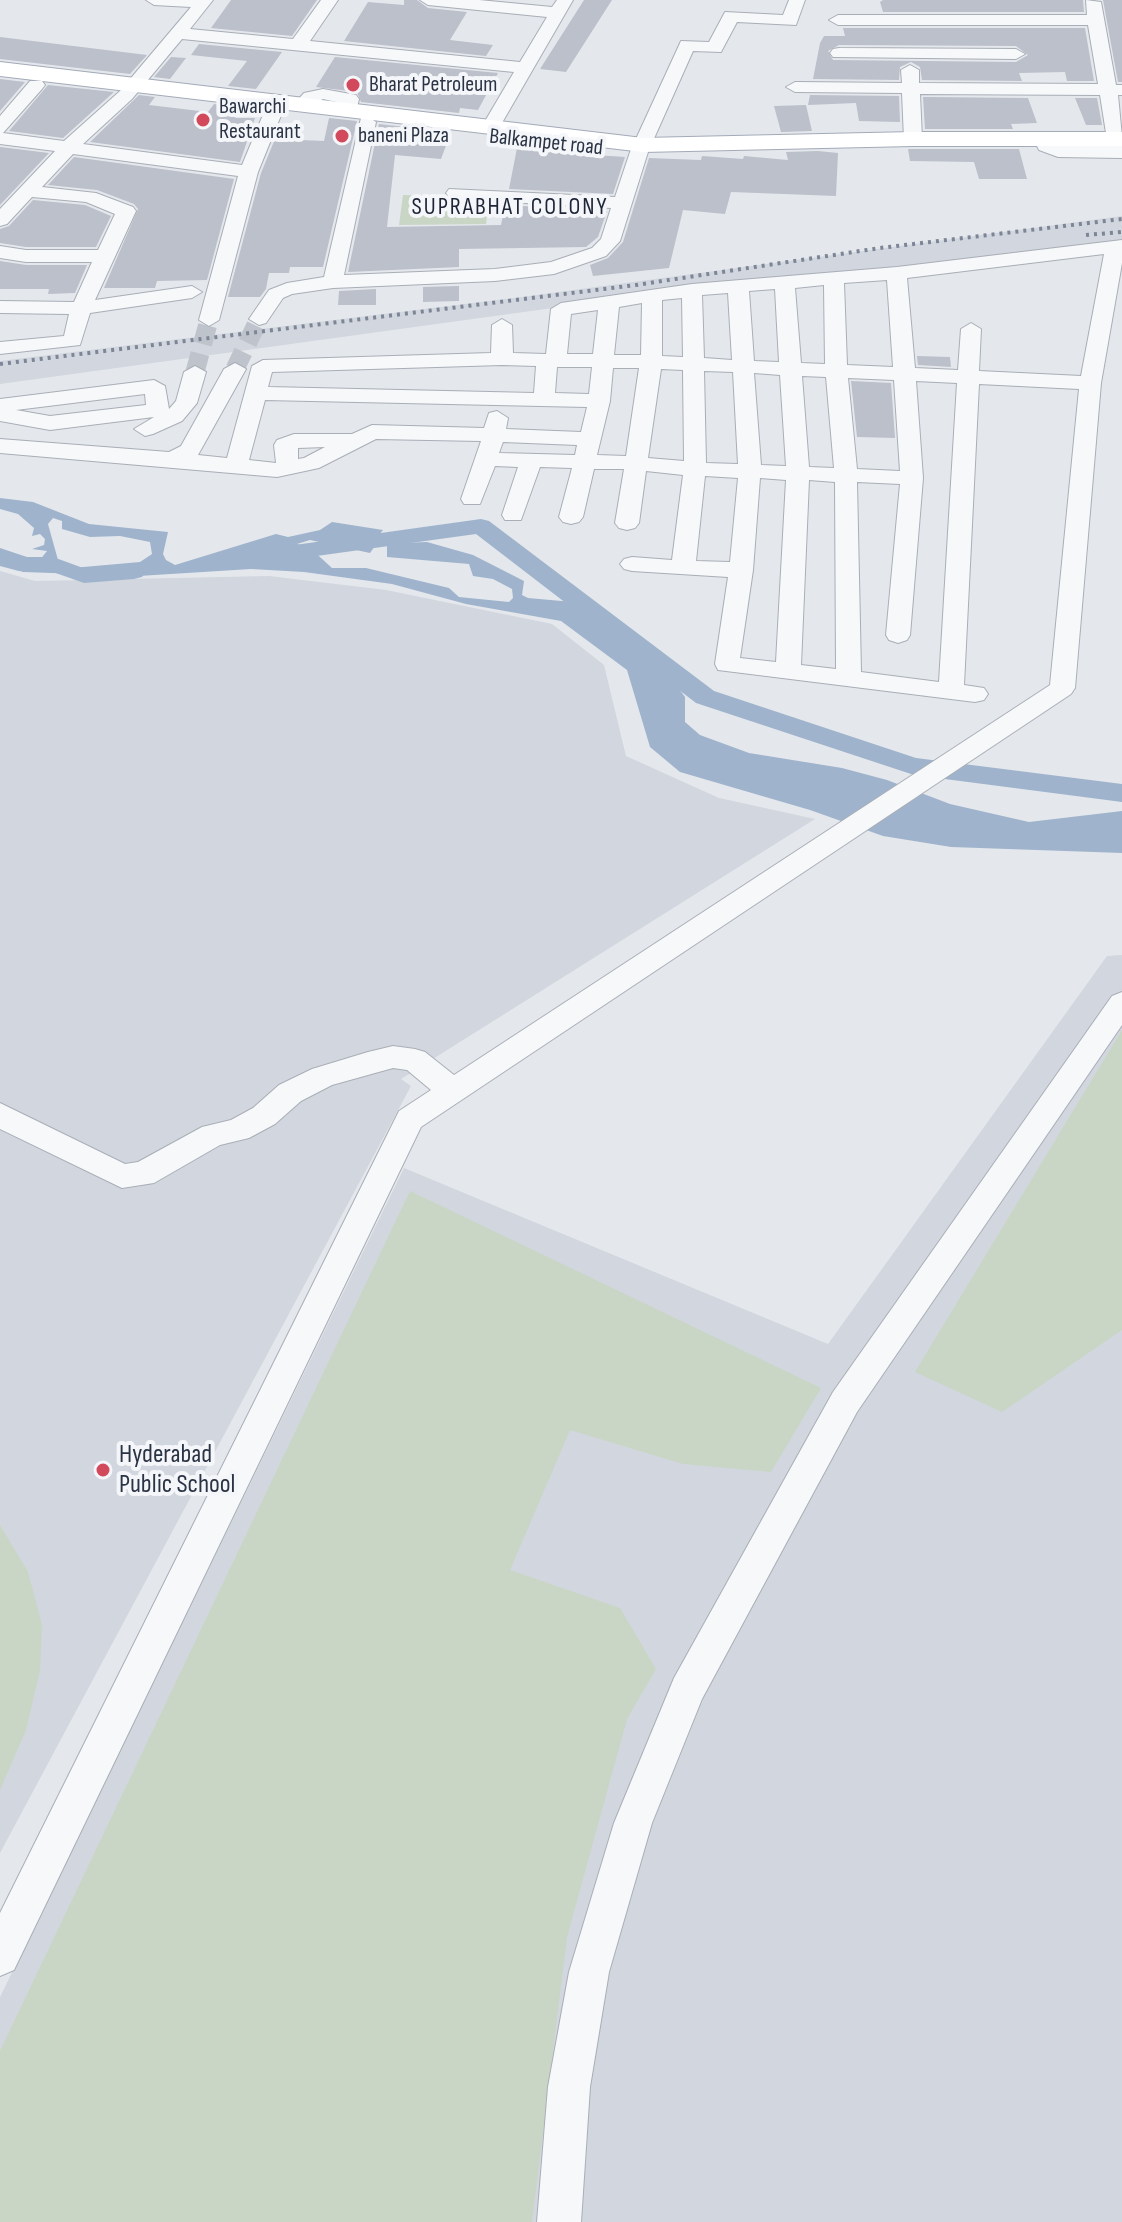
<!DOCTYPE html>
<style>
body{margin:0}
canvas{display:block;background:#e4e7ec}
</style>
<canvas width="1122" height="2222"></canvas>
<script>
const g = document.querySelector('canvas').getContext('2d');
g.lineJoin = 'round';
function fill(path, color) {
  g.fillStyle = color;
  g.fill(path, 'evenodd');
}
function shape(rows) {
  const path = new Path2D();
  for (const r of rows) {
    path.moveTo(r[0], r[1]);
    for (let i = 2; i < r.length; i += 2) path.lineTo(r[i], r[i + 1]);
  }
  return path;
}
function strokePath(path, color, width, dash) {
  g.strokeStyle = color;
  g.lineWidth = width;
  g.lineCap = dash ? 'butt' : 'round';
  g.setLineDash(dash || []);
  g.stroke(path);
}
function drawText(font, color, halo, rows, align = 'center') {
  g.font = font + ' "Sofia Sans Condensed",sans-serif';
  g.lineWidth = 8;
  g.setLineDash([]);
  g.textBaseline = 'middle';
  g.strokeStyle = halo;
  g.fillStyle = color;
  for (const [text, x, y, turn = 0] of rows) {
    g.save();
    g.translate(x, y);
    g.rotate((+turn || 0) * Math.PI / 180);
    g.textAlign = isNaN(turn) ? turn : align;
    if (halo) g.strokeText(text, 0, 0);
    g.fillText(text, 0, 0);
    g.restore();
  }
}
const built = shape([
 [1122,216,1122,240,896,269,793,275,0,384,0,361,522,297],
 [0,571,35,581,269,576,386,590,552,624,604,665,626,756,719,798,815,819,401,1079,411,1086,0,1853],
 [1122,955,1122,2222,0,2222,0,1997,404,1168,828,1344,1107,956]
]);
const green = shape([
 [403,195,489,197,486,224,399,225],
 [1122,1030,1122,1330,1002,1412,915,1372],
 [410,1191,821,1388,771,1472,683,1464,570,1430,510,1570,620,1608,656,1669,627,1719,567,1937,532,2222,0,2222,0,2051],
 [0,1525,28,1572,42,1625,40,1670,26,1730,0,1790]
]);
const water = shape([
 [0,498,33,502,89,524,168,532,163,554,166,560,175,565,276,534,288,537,320,530,332,522,383,530,379,535,385,539,397,535,400,543,427,542,473,555,524,581,522,595,528,598,573,602,630,650,673,681,685,697,685,722,700,735,749,753,842,768,887,780,950,804,1029,822,1122,811,1122,853,951,847,883,836,810,810,680,772,650,747,627,670,561,621,466,604,392,584,304,572,251,569,139,576,23,572,0,565,0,548,39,561,47,551,32,549,44,545,45,539,40,534,32,536,34,528,18,514,0,509],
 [53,518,62,521,62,529,90,537,120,536,150,542,152,554,140,562,72,568,63,566,58,560,48,524],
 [310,540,370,553,375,546,387,545,387,557,469,564,473,576,493,579,512,589,513,598,509,602,459,597,449,588,366,568,332,568,310,548,297,544]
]);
const canal = shape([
 [481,519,489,521,714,691,916,758,1122,784,1122,802,914,775,696,703,476,534,273,562,265,560,261,555,265,550,273,548,481,519],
 [0,551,21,557,53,557,86,569,134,565,142,567,146,572,142,577,134,579,84,583,50,571,19,571,0,566,0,551]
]);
const building = shape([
 [231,0,317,0,292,36,211,28],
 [404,0,417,0,428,8,467,12,450,40,493,45,486,56,344,41,368,2,404,5],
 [584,0,612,0,566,72,540,69],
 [883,0,1083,0,1084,12,883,12,880,2],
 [1103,0,1122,0,1122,82,1118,82],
 [843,28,1085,28,1094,81,1067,81,1065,72,1019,73,1022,81,922,80,920,67,911,62,900,67,899,80,813,79,820,43,824,36,845,36],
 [839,45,1016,46,1028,55,1016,62,833,60,828,51],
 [0,37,147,55,130,74,0,59],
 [199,44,282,52,256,89,228,86,247,61,191,55],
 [171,57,186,58,170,79,154,77],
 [335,57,498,73,478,110,460,108,459,113,361,102,357,92,316,87],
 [0,79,25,82,0,111],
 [48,85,114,92,63,138,9,131],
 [139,95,155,97,149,105,208,112,214,104,242,108,235,118,255,118,240,162,90,142],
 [810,95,899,96,900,122,859,121,856,103,808,105],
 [923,97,1028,98,1037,123,1011,124,1013,129,925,129],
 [1075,98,1097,98,1102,125,1086,125],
 [806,105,812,131,781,132,774,106],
 [329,118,357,121,323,267,290,267,289,273,269,273,266,289,260,297,228,297,261,173,275,139,324,141],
 [379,124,451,132,441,159,395,155,387,227,501,225,505,205,607,211,598,237,586,247,459,249,459,267,348,272],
 [0,147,49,153,0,205],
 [517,148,565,153,625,157,613,194,509,189],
 [908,149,1019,149,1027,179,979,179,974,162,910,161],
 [818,151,838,153,836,196,731,192,725,214,683,210,669,268,593,276,590,265,608,258,623,242,649,158,701,160,702,156,743,159,744,156,788,160,786,152],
 [74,157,234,179,207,280,157,281,155,288,104,288,138,209,134,204,97,190,48,185],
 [33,200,85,205,111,216,96,247,26,247,0,243,0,229,9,226],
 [0,261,26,265,87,265,75,293,48,294,49,289,0,289],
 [459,286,459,301,423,302,423,287],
 [376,289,376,305,338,305,339,291],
 [917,356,950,357,951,367,918,365],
 [851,381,891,383,895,438,857,437]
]);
const minorTunnel = shape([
 [235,369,259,319],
 [195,372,209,320]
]);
const minor = shape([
 [146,0,213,0,190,29,293,39,321,0,338,0,310,41,520,62,547,17,428,5,420,0,479,0,552,7,557,0,573,0,499,128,490,134,481,128,514,72,182,39,132,99,83,144,242,165,268,103,271,99,283,99,286,103,258,172,219,320,209,326,199,320,238,176,73,154,42,187,96,193,133,207,136,211,95,300,192,286,202,292,192,298,90,313,80,345,0,354,0,342,64,336,69,314,0,313,0,301,74,302,92,262,26,262,0,258,0,246,26,250,98,250,115,214,86,202,32,197,7,224,0,226,0,209,55,151,0,144,0,116,30,81,42,81,45,85,42,89,3,133,64,141,120,91,191,7,154,5,146,0],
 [789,0,805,0,796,25,737,22,721,52,693,51,648,152,620,241,606,256,554,274,495,281,333,288,292,294,283,298,266,323,259,325,249,319,269,290,287,283,324,277,361,118,367,116,376,122,344,275,495,269,551,262,592,248,601,239,611,208,456,199,449,197,446,193,449,189,615,197,630,152,681,41,709,42,725,12,783,15,789,0],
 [1086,0,1101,2,1116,85,1122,85,1122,95,1118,95,1122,137,1115,139,1106,133,1100,95,920,94,922,139,913,145,904,139,902,93,795,92,786,87,795,82,902,83,901,70,910,65,919,70,919,83,1098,84,1088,25,838,25,829,20,838,15,1087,15,1086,0],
 [839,48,1016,49,1025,54,1016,59,833,57,830,53,833,49,839,48],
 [323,89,356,95,359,99,355,116,343,116,341,103,323,99,301,111,292,106,304,93,323,89],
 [1046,140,1061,145,1122,146,1122,158,1058,157,1039,150,1037,146,1046,140],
 [1122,240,1122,263,1101,383,1075,688,1071,694,421,1127,14,1970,0,1976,0,1913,395,1119,399,1111,431,1090,407,1070,393,1068,332,1085,301,1101,275,1124,249,1138,220,1145,154,1183,122,1188,0,1129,0,1103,125,1164,138,1162,202,1127,231,1120,253,1108,279,1085,312,1069,368,1052,393,1046,415,1049,425,1052,454,1075,1050,685,1079,389,979,384,964,685,984,688,988,694,984,700,975,702,718,670,715,664,728,577,632,571,624,569,620,564,624,559,632,557,672,560,683,475,646,471,639,523,635,528,627,530,619,528,615,523,624,469,594,469,583,517,579,522,571,524,563,522,559,517,572,468,540,467,521,520,505,520,502,515,518,467,495,466,480,504,464,504,461,499,481,441,376,439,319,468,277,477,0,453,0,439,169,452,181,446,224,369,235,363,246,369,198,455,227,458,252,366,263,360,491,353,492,325,502,319,512,325,513,353,546,354,551,309,561,303,692,284,897,267,1122,240],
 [1104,254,1081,376,979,371,981,329,971,323,961,329,958,370,915,368,907,278,1104,254],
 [887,280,893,367,847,365,844,283,887,280],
 [824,285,825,364,801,363,795,288,824,285],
 [775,289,779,362,754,361,749,291,775,289],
 [728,293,732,360,704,358,702,295,728,293],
 [682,298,683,357,662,356,662,300,682,298],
 [642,303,641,355,614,355,619,307,642,303],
 [598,310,593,354,567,354,571,314,598,310],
 [502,365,536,366,534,393,268,387,272,372,502,365],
 [557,367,592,367,589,394,555,393,557,367],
 [613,368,639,368,626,456,597,455,610,401,613,368],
 [661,369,683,370,684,461,648,458,661,369],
 [704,371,733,372,738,464,706,463,704,371],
 [754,373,780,375,786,466,761,465,754,373],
 [802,376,826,377,834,468,809,467,802,376],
 [848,378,894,380,900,471,857,469,848,378],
 [916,381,957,383,939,682,861,672,857,482,900,484,886,635,889,640,898,643,907,640,910,635,923,478,916,381],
 [265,400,587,407,581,432,506,429,508,418,497,411,489,413,484,428,372,425,352,434,294,434,277,440,274,445,276,463,249,460,265,400],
 [503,442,577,445,575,455,499,453,503,442],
 [325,447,304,458,298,459,298,448,325,447],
 [705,476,738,478,730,562,696,561,705,476],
 [760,478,786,480,776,662,740,658,753,570,760,478],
 [809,480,835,482,836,669,801,665,809,480],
 [195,366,206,372,197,403,182,421,153,434,145,436,134,429,154,417,50,430,0,421,0,399,154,380,165,386,169,409,176,401,184,372,195,366],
 [145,394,146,405,50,416,16,410,145,394],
 [1122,992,1122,1025,857,1412,702,1699,652,1823,609,1972,590,2087,581,2222,537,2222,548,2087,569,1972,614,1823,674,1678,833,1392,1112,996,1122,992]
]);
const major = shape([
 [0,62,643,138,913,132,1122,132,1122,146,913,146,643,152,0,76,0,62]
]);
const rail = shape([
 [1086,235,1122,232],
 [0,364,636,285,880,248,1122,219]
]);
const markers = [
 [353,85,8,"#d1495b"],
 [203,120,8,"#d1495b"],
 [342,136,8,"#d1495b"],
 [103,1470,8,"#d1495b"]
];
const farPoinames = [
 ["Bharat Petroleum",369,85],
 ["Bawarchi",219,107],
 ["Restaurant",219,132],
 ["baneni Plaza",358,136]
];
const farStreetnames = [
 ["Balkampet road",546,143,6]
];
const farNeighbourhoodnames = [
 ["SUPRABHAT COLONY",510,208]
];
const poiNames = [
 ["Hyderabad",119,1455],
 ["Public School",119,1485]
];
fill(built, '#d2d6de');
fill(green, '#c9d6c5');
fill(water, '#9fb4cc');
fill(canal, '#9fb4cc');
fill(building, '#bbc0ca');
strokePath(minorTunnel, '#bfc3cb', 19, [19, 10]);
strokePath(minor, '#a9aeb7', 2);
strokePath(major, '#a3abb8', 2);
fill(minor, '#f7f8fa');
fill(major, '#fff');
strokePath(rail, '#7d8696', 4, [3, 5]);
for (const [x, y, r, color] of markers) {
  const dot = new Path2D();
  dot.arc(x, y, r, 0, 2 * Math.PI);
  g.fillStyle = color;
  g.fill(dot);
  strokePath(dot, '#f4f6f9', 3);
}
drawText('22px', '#2b3445', '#f4f6f9', farPoinames, 'left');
drawText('22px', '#2b3445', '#f4f6f9', farStreetnames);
g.letterSpacing = '2px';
drawText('24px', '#1d2536', '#f4f6f9', farNeighbourhoodnames);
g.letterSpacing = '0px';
drawText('26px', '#2b3445', '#f4f6f9', poiNames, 'left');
</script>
